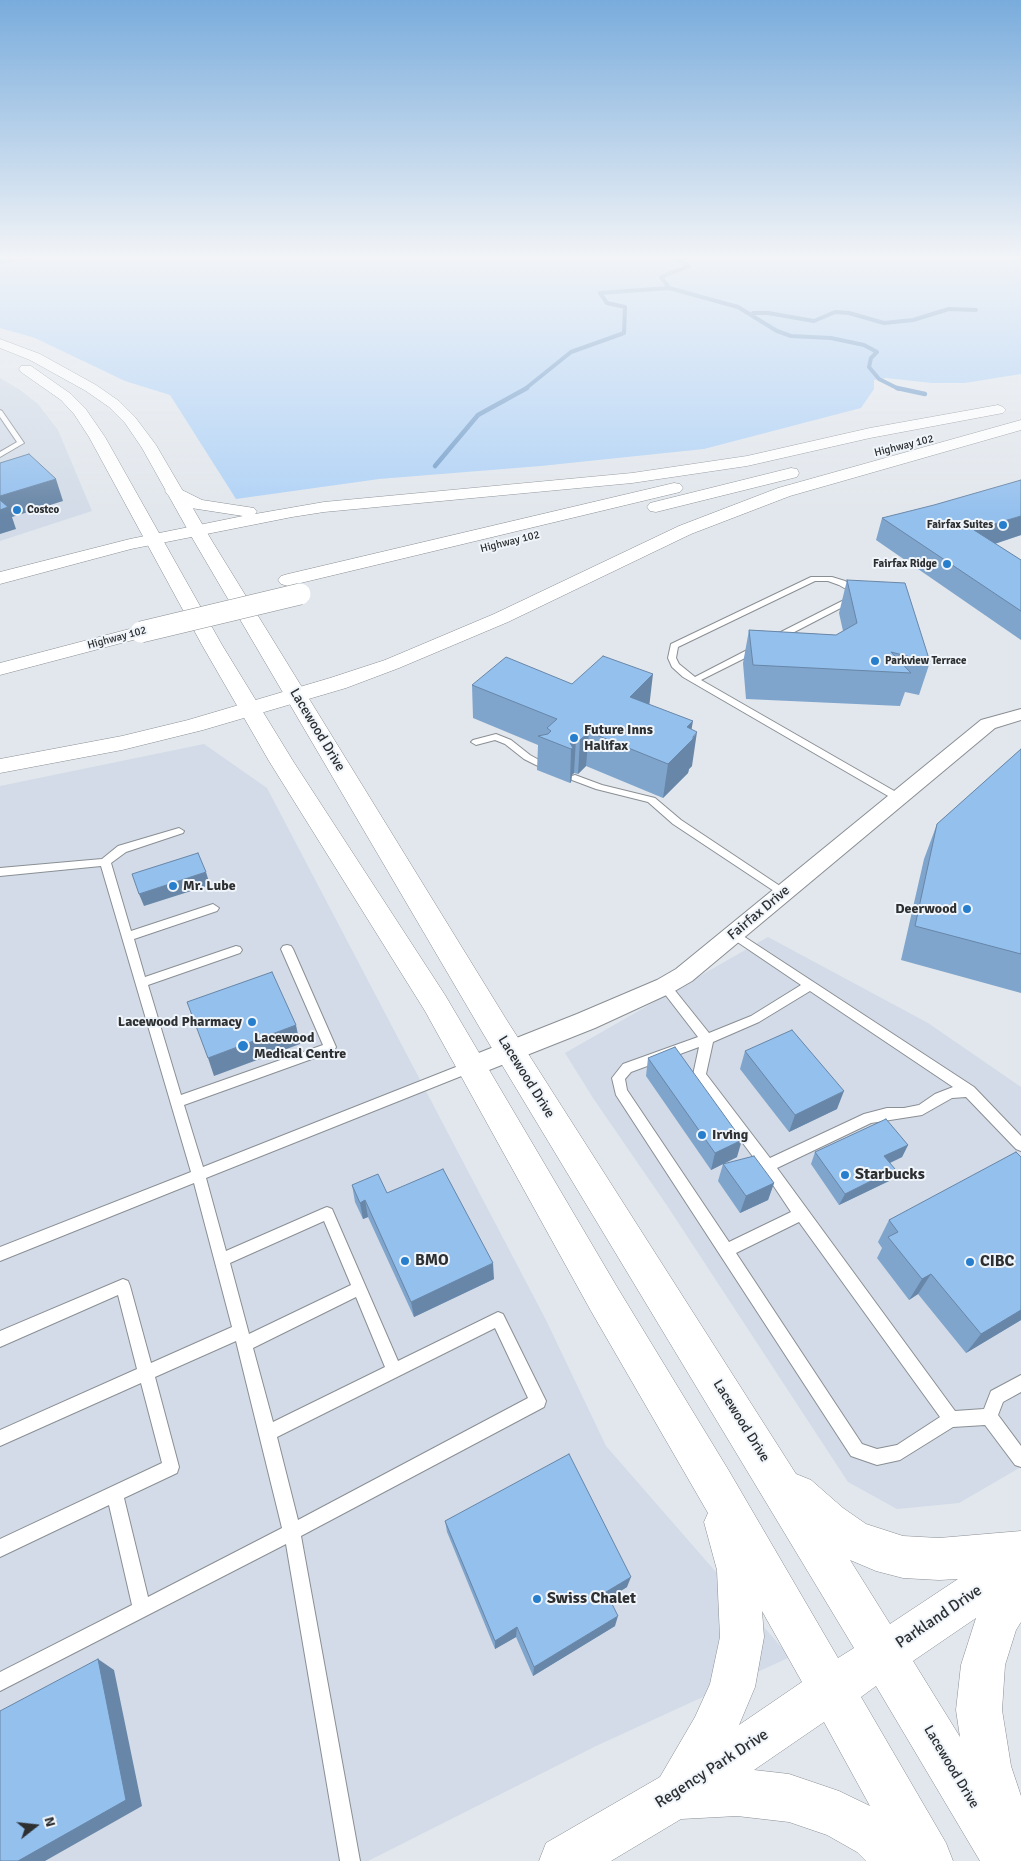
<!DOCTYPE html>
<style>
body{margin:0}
#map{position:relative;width:1021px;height:1861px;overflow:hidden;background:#e2e7ed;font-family:Signika,sans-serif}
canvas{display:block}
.north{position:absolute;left:10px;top:1801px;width:50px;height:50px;-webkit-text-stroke:4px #eff5fa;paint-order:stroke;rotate:74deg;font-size:14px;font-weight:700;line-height:20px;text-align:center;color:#2d2f31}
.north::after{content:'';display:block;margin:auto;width:18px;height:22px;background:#2d2f31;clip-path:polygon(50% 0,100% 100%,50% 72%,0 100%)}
</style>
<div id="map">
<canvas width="1021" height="1861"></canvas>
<div class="north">N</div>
</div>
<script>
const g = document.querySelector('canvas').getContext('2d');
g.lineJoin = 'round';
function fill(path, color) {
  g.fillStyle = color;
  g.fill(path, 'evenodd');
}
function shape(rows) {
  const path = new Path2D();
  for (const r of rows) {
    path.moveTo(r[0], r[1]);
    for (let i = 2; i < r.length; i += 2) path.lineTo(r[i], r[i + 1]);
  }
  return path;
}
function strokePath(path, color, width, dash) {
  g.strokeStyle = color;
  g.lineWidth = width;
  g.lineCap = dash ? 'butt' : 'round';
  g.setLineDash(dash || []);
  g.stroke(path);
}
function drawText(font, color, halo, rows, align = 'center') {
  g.font = font + ' Signika,sans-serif';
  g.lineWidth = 4;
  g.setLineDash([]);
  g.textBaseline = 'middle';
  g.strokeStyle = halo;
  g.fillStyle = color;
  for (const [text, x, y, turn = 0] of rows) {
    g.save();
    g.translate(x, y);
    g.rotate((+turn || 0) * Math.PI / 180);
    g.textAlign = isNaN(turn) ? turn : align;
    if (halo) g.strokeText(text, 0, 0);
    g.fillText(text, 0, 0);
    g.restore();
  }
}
const built = shape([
 [0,378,19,389,38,404,58,430,92,511,0,541],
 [204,744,267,788,546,1320,606,1446,790,1657,596,1746,368,1861,0,1861,0,786],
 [768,937,928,1023,1021,1087,1021,1467,959,1503,897,1509,848,1482,668,1207,593,1098,565,1053]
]);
const green = shape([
 [0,255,1021,255,1021,374,965,383,932,383,886,378,874,380,874,389,861,408,704,449,541,466,379,479,236,499,170,395,125,381,35,338,0,328]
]);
const streamFar1 = shape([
 [0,262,37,255],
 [669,288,738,307,777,331,791,336,831,338,864,345,877,352,871,358,869,367,879,379,899,389],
 [753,313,768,313,814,321,835,312,849,313,884,323,913,320,949,309,976,310],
 [525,389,571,352,624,333,625,307,607,303,600,293,669,288,661,277,689,266,670,255]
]);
const stream = shape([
 [897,388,925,394],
 [435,466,478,415,527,388]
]);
const lane = shape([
 [0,410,2,411,24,443,0,457,0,452,17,442,0,417,0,410],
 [811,577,832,577,845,581,861,592,858,599,777,641,771,641,771,637,852,596,853,593,839,585,828,581,815,581,678,647,676,658,679,664,695,677,755,646,761,646,761,650,701,680,903,796,904,798,903,800,895,800,683,677,672,667,668,658,671,644,811,577],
 [496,734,511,740,530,755,548,765,546,767,540,767,524,759,505,744,495,740,476,745,471,742,473,740,496,734],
 [575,775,602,785,655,798,681,820,789,892,788,895,780,895,673,824,648,802,596,789,572,780,570,778,572,776,575,775],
 [179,828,184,831,183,833,126,852,111,863,131,931,213,904,219,908,217,911,134,939,145,977,236,946,240,947,242,950,240,953,148,985,181,1095,323,1045,281,949,283,946,287,945,291,946,293,949,336,1047,334,1051,184,1105,203,1167,466,1063,470,1062,474,1063,476,1067,474,1071,206,1178,226,1251,322,1209,327,1207,332,1209,398,1361,498,1312,503,1314,546,1401,544,1407,301,1536,360,1861,340,1861,286,1544,0,1691,0,1672,132,1605,109,1505,0,1557,0,1539,162,1463,141,1383,0,1446,0,1430,137,1369,118,1295,0,1347,0,1331,123,1279,128,1281,130,1286,151,1363,232,1327,194,1183,0,1261,0,1247,191,1172,101,866,0,876,0,868,102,859,118,846,179,828],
 [324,1221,351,1285,249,1334,230,1263,324,1221],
 [356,1297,385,1367,273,1422,253,1348,356,1297],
 [495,1328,528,1398,298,1520,277,1437,495,1328],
 [236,1341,282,1528,148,1597,124,1498,177,1473,179,1467,155,1377,236,1341],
 [734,930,974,1087,1021,1136,1021,1151,1016,1149,966,1097,952,1098,922,1115,871,1123,777,1168,955,1411,984,1409,991,1391,1021,1375,1021,1392,1003,1402,998,1415,1021,1446,1021,1467,1015,1465,985,1425,953,1427,900,1460,877,1465,851,1456,616,1095,612,1078,623,1064,698,1037,661,989,659,986,661,983,669,983,709,1033,751,1016,801,985,730,937,728,934,730,931,734,930],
 [810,991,953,1087,935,1094,919,1105,904,1108,887,1108,864,1114,770,1158,706,1074,713,1042,759,1022,810,991],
 [699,1047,693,1075,695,1079,763,1170,791,1212,729,1242,627,1090,625,1079,631,1072,699,1047],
 [799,1222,940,1417,897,1445,877,1449,862,1444,736,1253,799,1222]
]);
const street = shape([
 [1021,709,1021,720,995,728,692,981,673,992,595,1028,479,1074,470,1077,461,1074,457,1067,461,1060,577,1014,657,980,676,969,981,720,1021,709]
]);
const secondary = shape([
 [0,339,40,354,96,385,119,401,135,417,156,445,212,541,506,1019,796,1474,811,1480,843,1508,866,1524,903,1536,939,1538,1021,1531,1021,1622,1016,1630,1005,1665,1002,1710,1011,1766,1021,1796,1021,1861,980,1861,876,1686,861,1697,946,1843,953,1861,866,1861,857,1852,827,1835,789,1822,737,1816,681,1819,611,1861,539,1861,546,1843,660,1777,695,1717,710,1684,720,1637,717,1570,704,1522,708,1513,591,1311,425,1011,269,761,202,645,89,437,74,414,61,400,21,372,19,369,21,366,31,366,71,394,85,408,105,437,222,645,293,761,445,995,617,1287,729,1471,838,1658,854,1648,484,1035,194,541,142,448,125,423,109,407,86,391,30,360,0,348,0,339],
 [850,1560,876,1571,903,1578,939,1580,958,1579,890,1624,850,1560],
 [762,1611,802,1682,739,1725,755,1687,764,1637,762,1611],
 [976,1618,961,1665,956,1710,960,1737,913,1661,976,1618],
 [824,1722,870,1806,839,1791,789,1774,754,1770,824,1722]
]);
const highway = shape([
 [998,405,1003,407,1006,410,1003,413,870,438,747,466,632,483,324,512,292,517,131,549,0,584,0,572,130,539,243,516,191,508,168,495,165,491,168,487,174,486,202,500,254,508,257,512,255,514,324,502,632,473,747,456,870,428,998,405],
 [1021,420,1021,430,790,496,691,534,508,622,399,668,346,688,203,730,122,750,0,773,0,759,122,736,188,720,330,678,385,660,494,614,679,526,778,488,1021,420],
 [791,468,797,469,799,473,797,477,656,512,650,511,647,507,650,503,791,468],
 [674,483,680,484,683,488,680,492,288,586,281,584,278,580,281,576,288,574,674,483],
 [141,626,148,628,151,632,148,636,0,675,0,663,141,626]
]);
const highwayBridge = shape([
 [141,632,300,594]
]);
const wall = shape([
 [882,518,1021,535,995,544,1021,560,1021,640,876,540],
 [847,580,930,662,919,695,905,692,900,706,746,699,743,663,749,630,836,635,843,631,839,613],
 [572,684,650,705,691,729,692,766,689,769,688,773,663,798,586,766,578,774,574,773,572,775,571,782,570,783,537,770,538,745,473,718,472,685],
 [1021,749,1021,993,901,960,924,859,937,824],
 [745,1051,837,1109,789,1132,740,1069],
 [648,1058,737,1157,725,1163,774,1183,768,1200,740,1213,718,1181,723,1164,711,1170,646,1076],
 [908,1145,902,1157,890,1163,889,1181,839,1205,811,1164,815,1152],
 [1021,1157,1021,1320,966,1353,918,1294,909,1300,877,1258,882,1248,878,1242,889,1220],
 [352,1185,387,1193,494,1279,414,1317,368,1217,363,1219,355,1202],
 [445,1521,627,1587,609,1598,615,1626,533,1676,516,1637,495,1649,447,1532]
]);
const shadedWall = shape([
 [56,479,63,501,12,517,16,529,0,534,0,496],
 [1021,516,1021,535,966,553,974,530],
 [653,674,649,708,630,697],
 [693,721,689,744,697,732,692,766,689,769,688,773,663,798,668,764,687,727],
 [589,732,586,766,578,774,580,740],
 [576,739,574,773,572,775,571,782,570,783,571,749,570,743],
 [206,872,210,885,144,906,139,894],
 [296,1025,300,1044,214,1076,208,1058],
 [844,1091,837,1109,789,1132,795,1115],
 [742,1140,737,1157,711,1170,715,1153],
 [908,1145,902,1157,879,1168,884,1156],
 [895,1169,889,1181,839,1205,845,1194],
 [774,1183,768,1200,740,1213,746,1196],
 [365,1200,368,1217,363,1219,360,1203],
 [493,1263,494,1279,414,1317,411,1302],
 [931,1274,918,1294,909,1300,922,1279],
 [1021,1310,1021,1320,966,1353,981,1334],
 [631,1577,627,1587,603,1602,606,1592],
 [618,1616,615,1626,533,1676,534,1667],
 [517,1627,516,1637,495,1649,495,1641],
 [98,1659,114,1670,142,1806,45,1861,18,1861]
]);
const building = shape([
 [29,454,56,479,0,496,0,463,29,454],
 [1021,480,1021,516,974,530,1021,560,1021,611,882,518,934,505,1021,480],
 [0,500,8,507,0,510,0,500],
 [847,580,905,583,930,662,891,652,911,673,753,665,749,630,836,635,857,623,847,580],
 [603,656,653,674,630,697,693,721,687,727,697,732,693,737,693,739,668,764,589,732,580,740,576,739,570,743,573,748,571,749,538,736,548,734,551,731,547,728,557,719,472,685,506,657,572,684,603,656],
 [1021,749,1021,954,915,926,937,824,1021,749],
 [198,853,206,872,139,894,132,874,198,853],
 [272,972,296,1025,208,1058,187,1002,272,972],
 [792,1030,844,1091,795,1115,745,1051,792,1030],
 [675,1047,742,1140,715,1153,648,1058,675,1047],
 [886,1119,908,1145,884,1156,895,1169,845,1194,815,1152,886,1119],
 [1016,1152,1021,1157,1021,1310,981,1334,931,1274,922,1279,888,1237,898,1232,889,1220,1016,1152],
 [754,1156,774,1183,746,1196,723,1164,754,1156],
 [443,1169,493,1263,411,1302,365,1200,360,1203,352,1185,378,1174,387,1193,443,1169],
 [569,1454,631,1577,606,1592,618,1616,534,1667,517,1627,495,1641,445,1521,569,1454],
 [98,1659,126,1800,18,1861,0,1861,0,1711,98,1659]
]);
const markers = [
 [17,510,5,"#267ecc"],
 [1003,525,5,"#267ecc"],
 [947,564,5,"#267ecc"],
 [875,661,5,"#267ecc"],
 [574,738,5,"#267ecc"],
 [173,886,5,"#267ecc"],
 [967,909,5,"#267ecc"],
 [252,1022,5,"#267ecc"],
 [243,1046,6,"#267ecc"],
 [702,1135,5,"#267ecc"],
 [845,1175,5,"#267ecc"],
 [405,1261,5,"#267ecc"],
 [970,1262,5,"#267ecc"],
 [537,1599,5,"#267ecc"]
];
const farStreetnames = [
 ["Highway 102",904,446,-14],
 ["Highway 102",510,542,-14],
 ["Highway 102",117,638,-15]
];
const farPoinames = [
 ["Costco",27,510],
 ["Fairfax Suites",993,525,"right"],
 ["Fairfax Ridge",937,564,"right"],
 ["Parkview Terrace",885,661]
];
const streetNames = [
 ["Lacewood Drive",317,730,59],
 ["Fairfax Drive",759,913,-40],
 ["Lacewood Drive",526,1077,58],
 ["Lacewood Drive",741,1421,58],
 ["Lacewood Drive",951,1767,59]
];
const poiNames = [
 ["Future Inns",584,730],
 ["Halifax",584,746],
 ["Mr. Lube",183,886],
 ["Deerwood",957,909,"right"],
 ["Lacewood Pharmacy",242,1022,"right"],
 ["Lacewood",254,1038],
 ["Medical Centre",254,1054],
 ["Irving",712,1135]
];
const nearPoinames = [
 ["Starbucks",855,1175],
 ["BMO",415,1261],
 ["CIBC",980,1262],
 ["Swiss Chalet",547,1599]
];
const nearStreetnames = [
 ["Parkland Drive",939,1617,-34],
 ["Regency Park Drive",712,1769,-33]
];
fill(built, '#d2dbe7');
fill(green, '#b0d2f6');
strokePath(streamFar1, '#749fcb', 4);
strokePath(stream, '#749fcb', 4.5);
strokePath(lane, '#8a8f94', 2);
strokePath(street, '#8a8f94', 2);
strokePath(secondary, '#8a8f94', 1);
strokePath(highway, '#8a8f94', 1);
fill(lane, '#fff');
fill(street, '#fff');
fill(secondary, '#fff');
fill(highway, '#fff');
strokePath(highwayBridge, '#8a8f94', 22, []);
strokePath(highwayBridge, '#fff', 21);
fill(wall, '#7fa5cd');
fill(shadedWall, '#6886a7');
fill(building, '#94c0ee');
strokePath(building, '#6886a7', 1);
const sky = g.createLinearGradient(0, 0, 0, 515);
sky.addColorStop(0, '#79acdc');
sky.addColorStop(0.5, '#f2f4f7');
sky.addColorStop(1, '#f2f4f700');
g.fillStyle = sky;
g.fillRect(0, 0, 1021, 515);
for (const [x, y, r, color] of markers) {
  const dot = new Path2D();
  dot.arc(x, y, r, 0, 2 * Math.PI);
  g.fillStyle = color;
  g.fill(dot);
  strokePath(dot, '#eff5fa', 2);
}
drawText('11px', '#2d2f31', '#eff5fa', farStreetnames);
drawText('bold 11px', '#2d2f31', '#eff5fa', farPoinames, 'left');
drawText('14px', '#2d2f31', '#eff5fa', streetNames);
drawText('bold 14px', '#2d2f31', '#eff5fa', poiNames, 'left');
drawText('bold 16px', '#2d2f31', '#eff5fa', nearPoinames, 'left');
drawText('16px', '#2d2f31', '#eff5fa', nearStreetnames);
</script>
